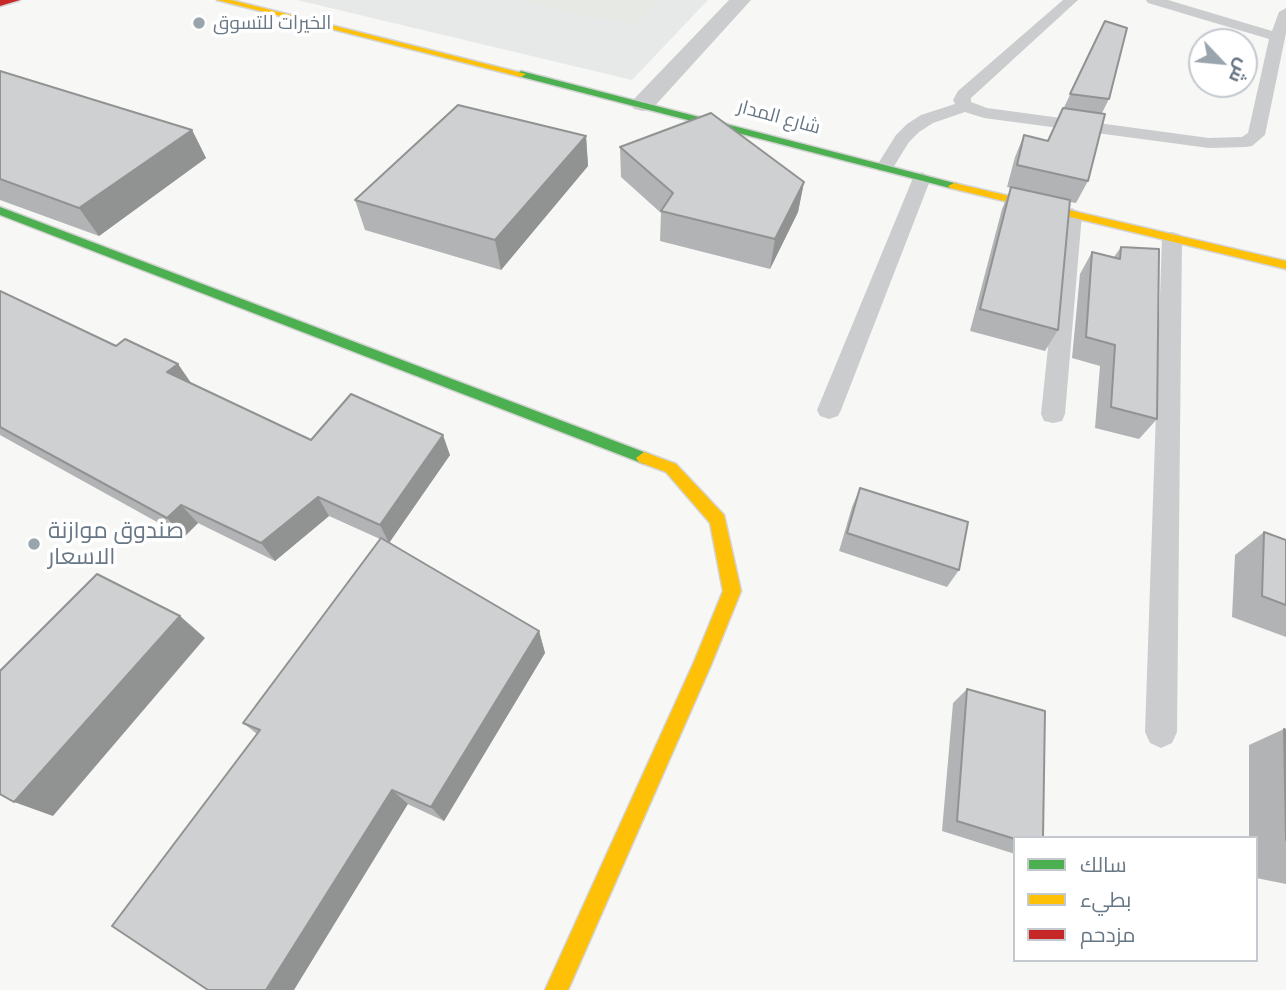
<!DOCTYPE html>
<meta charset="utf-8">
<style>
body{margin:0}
#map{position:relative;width:1286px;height:990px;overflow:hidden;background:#f7f7f6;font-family:"Golos Text",Cairo,sans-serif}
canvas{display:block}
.legend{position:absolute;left:1013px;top:836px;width:245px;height:126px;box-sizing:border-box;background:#fff;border:2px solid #c3c9ce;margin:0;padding:9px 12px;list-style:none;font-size:21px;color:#687785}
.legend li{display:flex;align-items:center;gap:14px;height:35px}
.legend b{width:35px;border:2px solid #c3c9ce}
.north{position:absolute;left:1188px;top:28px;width:70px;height:70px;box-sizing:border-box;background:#fff;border:2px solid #c3c9ce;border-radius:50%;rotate:116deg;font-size:19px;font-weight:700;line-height:28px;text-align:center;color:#687785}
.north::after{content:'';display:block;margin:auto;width:24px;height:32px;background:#9aa4ad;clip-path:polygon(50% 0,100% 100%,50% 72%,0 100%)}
</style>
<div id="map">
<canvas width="1286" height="990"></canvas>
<ul class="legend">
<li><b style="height:9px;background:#4caf50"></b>سالك</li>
<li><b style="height:9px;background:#ffc107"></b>بطيء</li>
<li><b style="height:9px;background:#c62828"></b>مزدحم</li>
</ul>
<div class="north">ش</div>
</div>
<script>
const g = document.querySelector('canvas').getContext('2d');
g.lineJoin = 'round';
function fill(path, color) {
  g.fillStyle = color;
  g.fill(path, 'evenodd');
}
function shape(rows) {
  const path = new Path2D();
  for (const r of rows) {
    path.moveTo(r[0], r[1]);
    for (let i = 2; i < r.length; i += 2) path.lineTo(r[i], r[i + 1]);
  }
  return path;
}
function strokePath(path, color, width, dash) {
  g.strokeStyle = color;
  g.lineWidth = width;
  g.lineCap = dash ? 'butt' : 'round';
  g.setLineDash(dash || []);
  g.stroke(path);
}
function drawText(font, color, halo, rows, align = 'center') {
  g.font = font + ' "Golos Text",Cairo,sans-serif';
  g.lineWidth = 7;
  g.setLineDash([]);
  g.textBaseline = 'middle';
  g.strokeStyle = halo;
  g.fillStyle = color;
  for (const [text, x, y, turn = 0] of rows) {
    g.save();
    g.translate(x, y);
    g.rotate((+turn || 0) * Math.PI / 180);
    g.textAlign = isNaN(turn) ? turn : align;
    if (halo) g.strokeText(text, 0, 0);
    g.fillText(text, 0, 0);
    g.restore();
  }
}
const built = shape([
 [297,0,708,0,632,80]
]);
const green = shape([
 [531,0,658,0,631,25,528,2]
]);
const lane = shape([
 [1063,0,1078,0,971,98,971,102,987,108,1209,138,1242,137,1248,133,1269,39,1148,3,1146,0,1168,0,1272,31,1279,12,1286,8,1286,33,1265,135,1252,146,1246,147,1209,148,984,118,965,112,933,123,919,132,909,142,891,171,879,171,876,167,896,135,907,124,921,115,955,104,953,100,958,91,1063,0],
 [922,172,931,178,841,410,838,416,829,419,820,416,817,410,913,178,922,172],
 [1072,208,1082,214,1065,414,1062,421,1053,423,1044,421,1041,414,1062,214,1072,208],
 [1172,232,1179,234,1182,238,1177,732,1172,743,1161,748,1150,743,1145,732,1162,238,1165,234,1172,232]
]);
const street = shape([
 [729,0,751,0,652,109,643,111,634,109,631,104,634,99,729,0]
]);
const fast = shape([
 [521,71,958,184,960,186,950,188,518,76,516,74,521,71],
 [0,207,649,454,652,458,644,464,639,462,0,215,0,207]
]);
const slow = shape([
 [217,0,231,0,526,74,521,77,217,0],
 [954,183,1286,261,1286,269,950,188,948,186,954,183],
 [644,452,676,464,724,515,741,591,711,665,568,990,545,990,694,662,723,591,710,523,666,472,639,462,636,458,644,452]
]);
const jam = shape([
 [0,0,20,0,0,6,0,0]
]);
const wall = shape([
 [1105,21,1109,99,1102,113,1088,181,1076,203,1070,202,1058,330,1045,351,970,331,1002,209,1011,188,1007,187,1015,157,1024,135,1048,141],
 [0,71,192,130,206,158,99,236,0,200],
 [586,136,588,166,501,270,365,230,355,200],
 [620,147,804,182,798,212,770,269,660,241,661,213,621,177],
 [1121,247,1157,419,1139,439,1095,428,1100,366,1072,358,1080,274,1092,252,1114,257],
 [0,291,116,346,178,364,192,384,311,440,450,455,389,543,539,631,545,653,444,821,257,734,243,723,380,539,329,516,275,561,198,523,184,537,0,435],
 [860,488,959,570,947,587,839,551,852,507],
 [1264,532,1286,540,1286,637,1232,617,1235,555],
 [967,689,1015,838,1015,854,942,831,953,703],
 [1284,729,1286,730,1286,884,1256,878,1256,838,1249,838,1249,745]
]);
const shadedWall = shape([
 [192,130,206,158,99,236,79,208],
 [586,136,588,166,501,270,495,240],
 [804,182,798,212,770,269,775,239],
 [178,364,192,385,167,372],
 [443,435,450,455,389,543,380,525],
 [318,497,329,516,275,561,261,543],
 [181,505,198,523,184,537,167,518],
 [180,616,205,638,53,816,14,802],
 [539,631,545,653,444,821,431,807],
 [392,790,408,804,294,990,266,990]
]);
const building = shape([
 [1105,21,1127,28,1109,99,1070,94,1105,21],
 [0,71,192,130,79,208,0,179,0,71],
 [458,105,586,136,495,240,355,200,458,105],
 [1063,108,1105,114,1088,181,1017,165,1024,135,1048,141,1063,108],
 [711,113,804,182,775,239,661,211,673,193,620,147,711,113],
 [1011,187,1070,200,1058,330,980,309,1011,187],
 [1121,247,1159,249,1157,419,1111,407,1115,345,1086,337,1092,252,1120,259,1121,247],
 [0,291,116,346,125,339,178,364,167,372,311,440,351,394,443,435,380,525,318,497,261,543,181,505,167,518,0,427,0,291],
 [860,488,968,522,959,570,847,533,860,488],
 [1264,532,1286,540,1286,605,1262,596,1264,532],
 [381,538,539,631,431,807,392,790,266,990,208,990,112,926,260,730,243,723,381,538],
 [97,574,180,616,14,802,0,794,0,671,97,574],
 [967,689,1045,711,1043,838,1015,838,1015,839,957,821,967,689],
 [1284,729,1286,730,1286,840,1284,729]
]);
const markers = [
 [199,23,7,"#9aa4ad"],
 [34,544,7,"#9aa4ad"]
];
const farPoinames = [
 ["الخيرات للتسوق",213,23]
];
const farStreetnames = [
 ["شارع المدار",779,117,15]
];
const poiNames = [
 ["صندوق موازنة",48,531],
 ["الاسعار",48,557]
];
fill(built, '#e7e8e8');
fill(green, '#e6e9e4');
strokePath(fast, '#d3d3d4', 3);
strokePath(slow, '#d3d3d4', 3);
strokePath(jam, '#d3d3d4', 3);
fill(lane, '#cbcccd');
fill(street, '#cbcccd');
fill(fast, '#4caf50');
fill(slow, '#ffc107');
fill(jam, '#c62828');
fill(wall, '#b2b3b4');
fill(shadedWall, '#919292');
fill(building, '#cfd0d1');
strokePath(building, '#919292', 2);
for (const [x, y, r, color] of markers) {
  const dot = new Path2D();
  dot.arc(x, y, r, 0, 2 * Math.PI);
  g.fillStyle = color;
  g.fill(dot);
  strokePath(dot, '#fff', 2.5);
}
drawText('19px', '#687785', '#fff', farPoinames, 'left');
drawText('19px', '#687785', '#fff', farStreetnames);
drawText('23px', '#687785', '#fff', poiNames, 'left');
</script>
